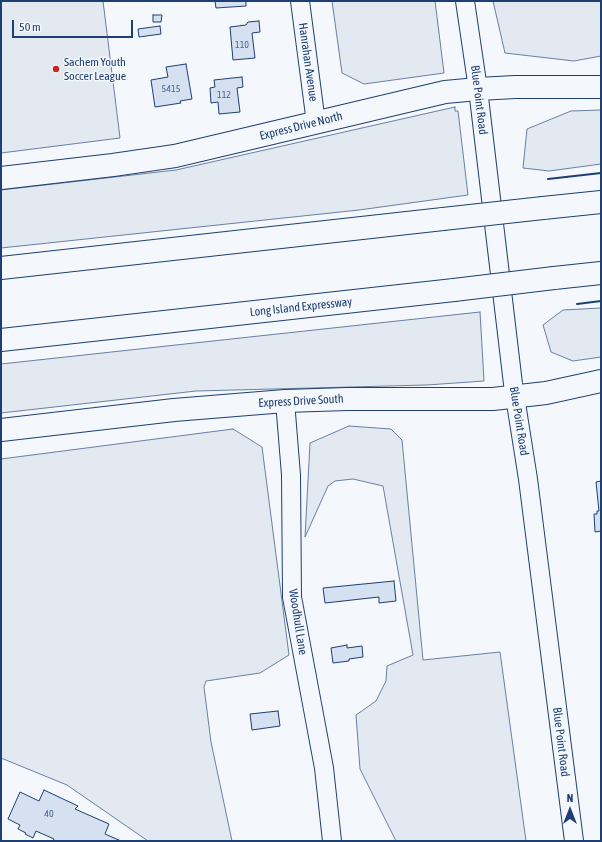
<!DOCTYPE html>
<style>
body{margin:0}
#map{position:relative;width:602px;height:842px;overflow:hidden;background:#f4f7fb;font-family:"Asap Condensed",sans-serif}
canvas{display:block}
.frame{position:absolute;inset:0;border:2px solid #1d3f73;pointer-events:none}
.north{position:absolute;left:550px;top:790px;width:40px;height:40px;-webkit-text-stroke:3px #f4f7fb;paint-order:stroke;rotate:0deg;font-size:11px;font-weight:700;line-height:16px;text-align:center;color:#1d3f73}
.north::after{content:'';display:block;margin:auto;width:14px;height:18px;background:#1d3f73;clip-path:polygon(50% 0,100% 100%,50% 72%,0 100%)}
.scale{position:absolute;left:12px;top:20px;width:121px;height:18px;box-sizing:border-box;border:2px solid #1d3f73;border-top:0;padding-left:5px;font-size:12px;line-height:14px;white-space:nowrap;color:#1d3f73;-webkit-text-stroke:3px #f4f7fb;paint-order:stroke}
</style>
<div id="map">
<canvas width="602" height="842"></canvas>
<div class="frame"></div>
<div class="north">N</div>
<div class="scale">50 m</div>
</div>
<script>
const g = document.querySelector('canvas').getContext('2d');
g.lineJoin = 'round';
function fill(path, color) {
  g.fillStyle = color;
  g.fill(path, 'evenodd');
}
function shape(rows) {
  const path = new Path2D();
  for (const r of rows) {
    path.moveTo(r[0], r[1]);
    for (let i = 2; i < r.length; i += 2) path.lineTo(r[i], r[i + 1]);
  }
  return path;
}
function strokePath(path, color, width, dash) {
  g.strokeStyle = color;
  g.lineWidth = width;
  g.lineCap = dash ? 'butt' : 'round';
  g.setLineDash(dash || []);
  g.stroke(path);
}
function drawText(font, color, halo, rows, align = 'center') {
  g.font = font + ' "Asap Condensed",sans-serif';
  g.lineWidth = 3;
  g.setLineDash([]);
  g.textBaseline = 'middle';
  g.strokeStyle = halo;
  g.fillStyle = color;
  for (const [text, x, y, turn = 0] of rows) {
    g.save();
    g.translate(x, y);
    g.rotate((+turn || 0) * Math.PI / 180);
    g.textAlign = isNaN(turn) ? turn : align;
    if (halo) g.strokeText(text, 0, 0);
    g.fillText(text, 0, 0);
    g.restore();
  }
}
const green = shape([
 [1,1,103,1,120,138,1,153,1,1],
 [332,1,435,1,444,73,364,84,342,73,332,1],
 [493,1,601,1,601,56,574,61,505,53,493,1],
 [455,107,455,111,458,111,468,195,359,210,1,248,1,190,176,170,455,107],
 [601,110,601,164,549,171,523,168,527,129,571,111,601,110],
 [601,308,601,357,573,361,551,352,543,325,563,310,601,308],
 [480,312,484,381,427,385,196,391,1,413,1,364,480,312],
 [349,426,391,429,402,440,423,660,500,652,526,841,396,841,360,769,356,715,376,701,386,681,387,666,413,655,383,486,353,479,335,481,328,486,305,537,310,443,349,426],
 [233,429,262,447,289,655,260,673,206,681,204,687,211,742,232,841,148,841,67,785,1,758,1,459,233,429]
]);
const building = shape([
 [215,1,246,1,246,6,216,8,215,1],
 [153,15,162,15,161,22,153,22,153,15],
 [259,21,260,32,252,33,255,58,233,60,230,27,246,25,248,22,259,21],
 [160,26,161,34,139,37,138,29,160,26],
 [186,64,192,99,180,101,181,103,155,107,151,80,168,77,166,67,186,64],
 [242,77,243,87,237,88,240,112,219,114,218,102,211,103,210,88,215,87,214,80,242,77],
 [601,481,601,531,595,532,594,514,597,514,597,511,599,511,596,482,601,481],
 [394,581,396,601,379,603,379,597,325,603,323,588,394,581],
 [347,645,347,648,362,646,363,657,349,659,349,661,333,663,331,648,347,645],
 [278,711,280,726,252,730,250,714,278,711],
 [44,790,78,806,75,809,109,824,105,834,121,841,53,841,54,839,36,831,33,838,25,834,26,833,18,829,20,825,8,819,20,792,39,801,44,790]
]);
const minor = shape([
 [300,1,316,123],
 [465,1,478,89,513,384,528,479,574,841],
 [285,401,291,475,292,597,324,768,332,841]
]);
const major = shape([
 [1,178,113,165,175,156,445,92,478,89,515,87,601,87],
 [1,430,174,410,285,401,347,399,493,399,546,393,601,381]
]);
const highway = shape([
 [543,208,601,202],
 [1,268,443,219],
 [554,278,601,273],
 [1,340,454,290]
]);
const highwayBridge = shape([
 [443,219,543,208],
 [454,290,554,278]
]);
const wall = shape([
 [548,179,601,173],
 [577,304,601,301]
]);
const markers = [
 [56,69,4,"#c62828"]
];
const numberNames = [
 ["110",242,45],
 ["5415",171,89],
 ["112",224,95],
 ["40",49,814]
];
const poiNames = [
 ["Sachem Youth",64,62],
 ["Soccer League",64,76]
];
const streetNames = [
 ["Hanrahan Avenue",308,62,82],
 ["Blue Point Road",479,100,83],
 ["Express Drive North",301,126,-14],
 ["Long Island Expressway",301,307,-6],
 ["Express Drive South",301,401,-3],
 ["Blue Point Road",519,421,81],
 ["Woodhull Lane",298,622,81],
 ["Blue Point Road",561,742,83]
];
fill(green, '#e3e9f0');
strokePath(green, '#687fa3', 1);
fill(building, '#d5e0f0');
strokePath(building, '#1d3f73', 1);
strokePath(minor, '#1d3f73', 20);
strokePath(major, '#1d3f73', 24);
strokePath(highway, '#1d3f73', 24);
strokePath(minor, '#f4f7fb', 18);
strokePath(major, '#f4f7fb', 22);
strokePath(highway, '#f4f7fb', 22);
strokePath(highwayBridge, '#1d3f73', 24, []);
strokePath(highwayBridge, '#f4f7fb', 22);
strokePath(wall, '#1d3f73', 2);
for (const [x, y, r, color] of markers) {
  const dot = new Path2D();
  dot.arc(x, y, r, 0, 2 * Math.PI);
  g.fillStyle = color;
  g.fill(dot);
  strokePath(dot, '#f4f7fb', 1.5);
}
drawText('10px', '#4b6792', null, numberNames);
drawText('12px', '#1d3f73', '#f4f7fb', poiNames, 'left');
drawText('12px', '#1d3f73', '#f4f7fb', streetNames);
</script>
